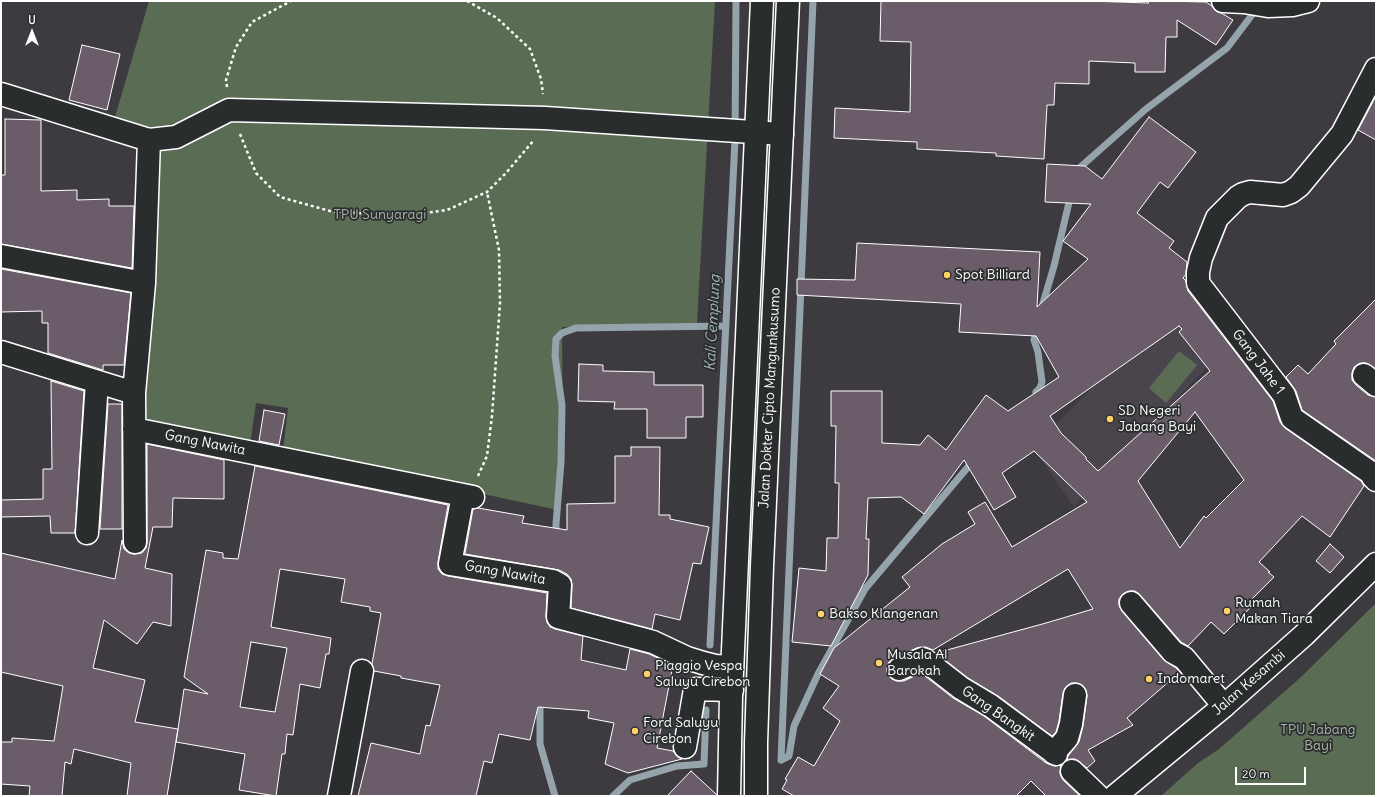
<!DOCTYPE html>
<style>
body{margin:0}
#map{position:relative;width:1377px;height:797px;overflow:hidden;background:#3d3b40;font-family:Delius,sans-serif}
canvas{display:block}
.frame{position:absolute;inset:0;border:2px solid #fff;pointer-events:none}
.north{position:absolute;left:12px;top:12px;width:40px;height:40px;-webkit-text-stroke:3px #2a2d2e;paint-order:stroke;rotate:0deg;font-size:11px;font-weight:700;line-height:16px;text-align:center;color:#fff}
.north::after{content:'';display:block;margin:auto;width:14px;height:18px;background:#fff;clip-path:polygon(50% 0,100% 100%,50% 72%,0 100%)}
.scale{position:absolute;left:1235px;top:767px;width:71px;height:18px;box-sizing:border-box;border:2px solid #fff;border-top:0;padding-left:5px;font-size:12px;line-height:14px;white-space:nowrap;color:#fff;-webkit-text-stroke:3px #2a2d2e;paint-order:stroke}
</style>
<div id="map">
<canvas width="1377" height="797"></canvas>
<div class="frame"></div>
<div class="north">U</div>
<div class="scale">20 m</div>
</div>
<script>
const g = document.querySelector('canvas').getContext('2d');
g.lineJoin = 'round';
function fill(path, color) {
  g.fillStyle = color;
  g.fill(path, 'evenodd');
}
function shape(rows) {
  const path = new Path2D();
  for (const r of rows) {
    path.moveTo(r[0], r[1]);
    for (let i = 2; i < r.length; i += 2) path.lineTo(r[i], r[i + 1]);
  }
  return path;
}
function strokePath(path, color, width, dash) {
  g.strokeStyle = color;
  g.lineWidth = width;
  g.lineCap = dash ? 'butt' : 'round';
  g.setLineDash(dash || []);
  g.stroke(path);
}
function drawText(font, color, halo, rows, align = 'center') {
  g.font = font + ' Delius,sans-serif';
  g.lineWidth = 3.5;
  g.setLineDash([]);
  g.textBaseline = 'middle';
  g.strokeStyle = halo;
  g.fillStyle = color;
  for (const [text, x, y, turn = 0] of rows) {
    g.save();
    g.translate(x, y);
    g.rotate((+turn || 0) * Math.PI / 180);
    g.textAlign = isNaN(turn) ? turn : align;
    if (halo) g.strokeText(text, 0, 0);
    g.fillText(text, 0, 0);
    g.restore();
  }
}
const built = shape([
 [1185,279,1238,342,1206,368,1074,507,1033,448,1090,390]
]);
const green = shape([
 [149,1,715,1,697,323,562,327,563,455,558,510,283,451,288,408,256,403,250,445,142,425,159,145,115,117],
 [1179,351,1197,365,1166,403,1149,388],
 [1376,603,1376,796,1161,796,1198,763,1219,749,1300,678]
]);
const stream = shape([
 [1076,172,1077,170,1146,109,1227,48,1258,7],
 [1041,310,1054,266,1071,194],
 [1036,392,1040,388,1042,382,1038,352,1034,340,1037,328],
 [556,538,556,524,561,462,562,405,555,356,556,339,562,333,576,328,726,326],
 [710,645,735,140,736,1],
 [542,698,540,709,540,744,555,796],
 [781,760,813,1],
 [781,760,789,756,794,726,818,674,865,589,973,461],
 [613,796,630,780,677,766,704,764,706,710]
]);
const building = shape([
 [881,1,1087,1,1149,3,1147,1,1159,1,1206,2,1212,6,1216,11,1223,14,1233,20,1216,45,1177,20,1177,37,1166,37,1165,72,1135,72,1135,63,1089,61,1089,84,1055,83,1054,105,1047,105,1044,159,996,156,996,153,917,149,917,142,834,138,835,108,910,112,911,42,880,41,881,1],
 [82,45,120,54,107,110,69,100,82,45],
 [1376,96,1376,140,1358,130,1376,96],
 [1149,117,1196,152,1168,188,1160,182,1137,213,1174,241,1169,248,1187,262,1186,274,1183,278,1186,281,1188,291,1273,401,1280,422,1285,428,1361,481,1364,486,1330,537,1302,516,1259,562,1270,572,1268,572,1274,577,1251,600,1255,603,1224,634,1211,622,1188,646,1181,642,1140,595,1135,591,1129,591,1123,594,1119,599,1119,605,1122,611,1164,660,1176,668,1180,672,1127,718,1133,725,1088,750,1095,761,1087,768,1075,759,1067,760,1068,756,1079,742,1083,726,1087,696,1086,690,1082,685,1076,683,1071,683,1065,688,1063,693,1059,721,1056,732,1052,736,998,696,968,678,936,653,1046,623,1093,609,1068,569,933,650,926,647,917,648,894,658,889,662,887,668,887,674,892,679,898,681,904,681,921,673,953,698,984,716,1046,763,1054,766,1061,765,1060,774,1063,780,1080,796,1046,796,1031,781,1016,796,794,796,782,789,787,780,785,779,798,757,814,766,840,721,823,708,839,686,820,674,834,648,910,587,902,577,942,544,975,524,968,512,985,502,1012,547,1087,502,1034,451,1002,473,1016,497,994,510,964,460,924,514,901,497,868,498,866,539,869,539,868,575,831,646,792,642,799,568,826,571,827,538,838,538,839,483,835,483,836,426,831,426,831,391,882,391,882,443,920,445,928,435,946,450,986,395,1008,411,1059,377,1036,336,959,332,961,304,797,295,797,279,855,280,857,243,1040,252,1037,307,1088,259,1063,241,1091,204,1045,202,1047,164,1085,166,1102,179,1149,117],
 [1179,326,1182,329,1179,332,1210,371,1098,471,1086,459,1086,457,1061,433,1050,416,1179,326],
 [1195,412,1244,480,1206,518,1204,516,1180,548,1138,481,1195,412],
 [5,119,41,120,41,191,77,190,77,200,109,199,109,206,134,206,132,268,1,244,1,175,5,175,5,119],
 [1,269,131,293,124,365,103,365,103,370,48,353,48,323,42,323,42,311,1,312,1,269],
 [1376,299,1376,369,1366,363,1360,363,1354,367,1352,373,1352,380,1356,385,1368,395,1376,397,1376,461,1302,410,1296,391,1286,377,1298,365,1308,374,1336,344,1334,341,1376,299],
 [579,364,603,365,603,371,654,372,654,385,703,385,703,417,686,417,686,438,647,438,647,409,614,409,615,402,578,401,579,364],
 [51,381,84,391,75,533,51,533,50,516,1,517,1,500,43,499,43,469,52,469,51,381],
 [108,404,122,404,122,529,100,529,108,404],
 [264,410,285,414,279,445,259,441,264,410],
 [147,444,224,460,224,499,173,498,172,527,153,527,145,568,172,574,171,626,153,622,137,644,104,620,93,668,145,680,135,722,178,729,167,796,127,796,131,763,74,749,71,764,65,762,62,796,29,796,30,786,1,784,1,742,12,742,12,738,54,741,63,686,1,672,1,553,115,579,122,540,124,549,129,553,135,554,142,553,146,548,147,542,147,444],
 [631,447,660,447,659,515,670,515,670,519,709,527,701,564,693,563,680,620,655,614,652,629,571,608,572,586,571,579,567,574,559,570,465,554,473,509,478,508,524,516,522,523,567,530,567,504,615,503,615,456,631,456,631,447],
 [255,466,448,505,438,562,438,569,442,574,448,576,547,593,546,616,547,622,550,627,555,629,583,636,581,660,626,670,630,649,649,654,673,665,657,748,673,751,677,756,682,759,628,773,605,764,614,723,588,718,589,711,538,707,530,740,499,734,492,763,484,761,476,796,358,796,371,743,420,754,426,725,430,726,440,685,401,678,401,676,374,671,372,664,381,613,370,611,370,607,341,602,345,579,280,569,271,627,331,638,329,654,326,654,320,688,300,684,293,735,287,734,285,754,282,754,276,796,239,790,245,754,176,742,184,689,208,694,184,677,206,550,223,553,223,558,238,559,255,466],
 [251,642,287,648,275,712,240,707,251,642],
 [1330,544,1344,557,1330,573,1316,561,1330,544],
 [691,771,717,795,717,796,667,796,691,771]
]);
const path = shape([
 [467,1,497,18,530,49,541,79,543,94],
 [227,87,226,80,236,47,252,22,291,1],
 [240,134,256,173,280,197,330,211,371,214,418,214,447,210,487,192,506,173,534,140],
 [478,476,487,456,492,416,500,303,499,250,487,192]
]);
const minor = shape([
 [1223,1,1244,2,1268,6,1292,5,1308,1],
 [1376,69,1342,134,1299,186,1291,192,1283,195,1250,192,1243,194,1238,197,1217,218,1201,258,1198,272,1198,283,1284,395,1292,418,1371,473,1373,477,1376,480],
 [1,94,149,140,144,283,134,393,135,542],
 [149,140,176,137,229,110,545,118,782,134],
 [1,256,144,283],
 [1,352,134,393],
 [1364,375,1376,385],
 [134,429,473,497],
 [463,495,450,564,553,581,560,585,558,617,653,642,687,658,703,663,715,666,732,667],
 [87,533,97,382],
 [1131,603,1173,652,1184,658,1224,706],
 [899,669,922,659,925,660,961,688,991,706,1056,754],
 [685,747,695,689,732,690],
 [1054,753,1067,738,1071,724,1075,695],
 [1072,771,1098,796],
 [339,796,362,671]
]);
const major = shape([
 [729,796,731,695,762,1],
 [756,796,756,743,762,566,788,1],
 [1115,796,1224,706,1304,635,1376,564]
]);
const markers = [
 [947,275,4,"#ffd166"],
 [1110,419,4,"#ffd166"],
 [1227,611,4,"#ffd166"],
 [821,614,4,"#ffd166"],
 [879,663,4,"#ffd166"],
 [647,674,4,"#ffd166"],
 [1149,679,4,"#ffd166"],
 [635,731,4,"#ffd166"]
];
const parkNames = [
 ["TPU Sunyaragi",380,215],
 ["TPU Jabang",1318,730],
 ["Bayi",1318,746]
];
const poiNames = [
 ["Spot Billiard",955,275],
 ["SD Negeri",1118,411],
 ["Jabang Bayi",1118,427],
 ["Rumah",1235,603],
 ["Makan Tiara",1235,619],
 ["Bakso Klangenan",829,614],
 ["Musala Al",887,655],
 ["Barokah",887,671],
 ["Piaggio Vespa",655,666],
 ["Saluyu Cirebon",655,682],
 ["Indomaret",1157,679],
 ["Ford Saluyu",643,723],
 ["Cirebon",643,739]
];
const streetNames = [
 ["Gang Jahe 1",1258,362,53],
 ["Jalan Dokter Cipto Mangunkusumo",770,398,-87],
 ["Gang Nawita",205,443,11],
 ["Gang Nawita",505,573,10],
 ["Jalan Kesambi",1249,683,-41],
 ["Gang Bangkit",998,714,35]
];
const waterNames = [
 ["Kali Cemplung",713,323,-87]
];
fill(built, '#4a454c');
fill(green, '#5b6c55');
strokePath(stream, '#94a4aa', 7);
fill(building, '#6a5c69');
strokePath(building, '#fff', 1);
strokePath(minor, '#fff', 25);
strokePath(major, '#fff', 25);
strokePath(path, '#fff', 2.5, [3, 3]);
strokePath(minor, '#2a2d2e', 22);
strokePath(major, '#2a2d2e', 22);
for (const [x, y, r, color] of markers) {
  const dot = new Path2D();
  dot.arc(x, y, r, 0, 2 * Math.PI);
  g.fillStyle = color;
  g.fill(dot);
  strokePath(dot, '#2a2d2e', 1.5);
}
drawText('14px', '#adb6aa', '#2a2d2e', parkNames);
drawText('14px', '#fff', '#2a2d2e', poiNames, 'left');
drawText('14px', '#fff', '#2a2d2e', streetNames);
drawText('italic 15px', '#a6b4b8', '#2a2d2e', waterNames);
</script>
